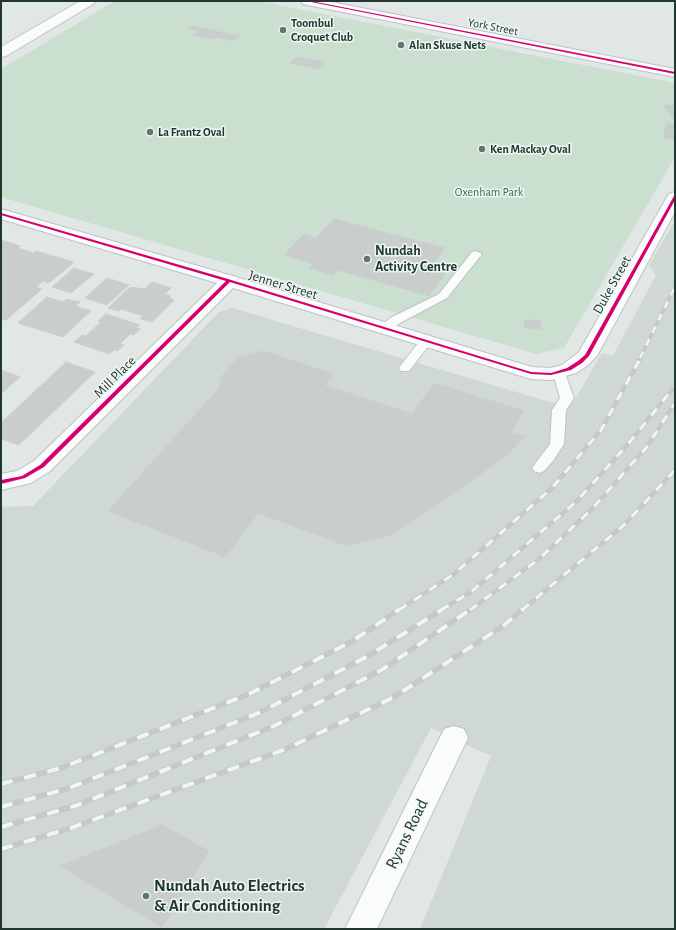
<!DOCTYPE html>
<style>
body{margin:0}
#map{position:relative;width:676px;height:930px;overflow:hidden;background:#e1e7e4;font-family:"Alegreya Sans",sans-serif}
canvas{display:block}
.frame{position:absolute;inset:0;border:2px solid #213832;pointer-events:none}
</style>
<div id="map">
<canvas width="676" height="930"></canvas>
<div class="frame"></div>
</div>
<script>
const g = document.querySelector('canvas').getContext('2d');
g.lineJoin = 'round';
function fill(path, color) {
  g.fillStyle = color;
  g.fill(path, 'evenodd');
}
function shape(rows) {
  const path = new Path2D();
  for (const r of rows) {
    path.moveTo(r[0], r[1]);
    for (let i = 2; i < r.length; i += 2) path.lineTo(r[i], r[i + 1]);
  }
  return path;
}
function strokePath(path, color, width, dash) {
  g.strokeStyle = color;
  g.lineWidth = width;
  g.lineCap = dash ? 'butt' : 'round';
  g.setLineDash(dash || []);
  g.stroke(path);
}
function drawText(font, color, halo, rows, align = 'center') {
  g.font = font + ' "Alegreya Sans",sans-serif';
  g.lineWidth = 3;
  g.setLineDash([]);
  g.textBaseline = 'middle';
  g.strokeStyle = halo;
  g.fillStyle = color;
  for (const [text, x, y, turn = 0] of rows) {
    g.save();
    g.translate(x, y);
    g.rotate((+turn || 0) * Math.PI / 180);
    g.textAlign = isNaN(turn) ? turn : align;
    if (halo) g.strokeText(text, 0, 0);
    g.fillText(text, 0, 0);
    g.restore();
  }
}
const built = shape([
 [675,223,675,929,420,929,491,756,431,728,324,929,1,929,1,507,33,506,219,312,232,308,550,402,562,405,574,401,602,353,613,356,656,275,649,265,673,224]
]);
const green = shape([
 [115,1,258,1,675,83,675,157,564,348,536,354,1,197,1,69]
]);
const building = shape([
 [192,26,240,36,233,41,216,37,213,39,192,35,198,31,188,28,192,26],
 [297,57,325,62,318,69,290,63,297,57],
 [675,105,675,120,663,106,675,105],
 [667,123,675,124,675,140,663,138,667,123],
 [334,219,445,248,429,270,445,274,429,296,337,270,333,275,309,268,313,264,284,255,304,234,316,238,334,219],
 [1,240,20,246,18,248,34,253,36,251,74,262,49,283,43,281,36,287,42,289,6,320,1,319,1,240],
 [74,268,94,274,71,293,52,287,74,268],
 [107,278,129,285,107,305,85,298,107,278],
 [152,282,171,288,165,294,171,296,169,298,174,300,152,322,140,319,143,316,121,309,119,311,108,308,130,287,145,289,152,282],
 [47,297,63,302,67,299,80,302,75,306,91,311,63,337,18,323,47,297],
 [106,314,140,325,136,328,140,329,134,335,130,334,120,344,124,345,117,351,114,350,109,354,74,342,82,335,86,336,101,322,98,321,106,314],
 [524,320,540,320,541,329,525,328,524,320],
 [264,351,334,374,324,385,412,414,434,383,524,411,511,433,524,436,508,455,394,534,347,546,258,513,225,557,108,511,220,387,221,377,238,357,264,351],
 [66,362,95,372,19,445,1,439,1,423,66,362],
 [1,370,20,377,1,394,1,370],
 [162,825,209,851,162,927,60,866,162,825]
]);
const lane = shape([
 [476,251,482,254,447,298,400,323,389,331,381,331,379,328,381,325,392,317,439,294,472,252,476,251],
 [426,337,430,338,432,341,430,344,409,371,401,371,399,368,401,365,422,338,426,337],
 [559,369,564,370,565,373,574,398,566,410,564,444,553,461,544,471,539,473,534,471,532,468,550,444,552,410,560,398,553,373,554,370,559,369]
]);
const street = shape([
 [301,1,326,1,675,69,675,77,307,5,303,4,301,1],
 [675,192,675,212,597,356,587,366,576,373,551,380,531,379,233,288,50,471,31,483,1,490,1,474,17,471,34,461,217,283,1,219,1,209,233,276,532,367,551,368,562,365,579,352,667,197,669,194,675,192],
 [454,726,464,729,468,738,377,929,345,929,444,729,454,726]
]);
const secondary = shape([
 [80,1,95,1,93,4,6,56,1,57,1,47,80,1]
]);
const railFar2 = shape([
 [640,358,675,287]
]);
const railFar1 = shape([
 [399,610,454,574,552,488,601,430,641,357],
 [441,610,471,592,577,501,629,443,675,386],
 [470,610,539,559,592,509,646,448,675,403],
 [522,610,624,525,675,470]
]);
const rail = shape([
 [1,784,61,768,249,694,351,642,400,609],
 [1,807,69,788,261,712,368,656,443,609],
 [1,827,75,806,274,726,383,669,471,609],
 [1,849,71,828,286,749,394,697,503,626,523,609]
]);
const cycleway = shape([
 [306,1,311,1,675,72,675,74,306,1],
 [674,196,675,196,675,200,589,356,582,363,571,370,551,375,531,374,230,282,44,467,25,478,1,484,1,480,22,476,40,465,226,281,1,215,1,213,228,279,531,372,551,373,567,368,578,361,585,355,674,196]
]);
const markers = [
 [283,30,4,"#647570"],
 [401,45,4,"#647570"],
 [150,132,4,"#647570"],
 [482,149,4,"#647570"],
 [367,259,4,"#647570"],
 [146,896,4,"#647570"]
];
const farPoinames = [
 ["Toombul",291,23],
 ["Croquet Club",291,37],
 ["Alan Skuse Nets",409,45],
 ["La Frantz Oval",158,132],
 ["Ken Mackay Oval",490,149]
];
const farStreetnames = [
 ["York Street",493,27,11]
];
const farParknames = [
 ["Oxenham Park",489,192]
];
const poiNames = [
 ["Nundah",375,251],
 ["Activity Centre",375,267]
];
const streetNames = [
 ["Jenner Street",283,285,17],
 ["Duke Street",612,285,-61],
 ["Mill Place",115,377,-45]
];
const nearStreetnames = [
 ["Ryans Road",407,834,-64]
];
const nearPoinames = [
 ["Nundah Auto Electrics",154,886],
 ["& Air Conditioning",154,906]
];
fill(built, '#d0d8d4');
fill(green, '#cbdfd1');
fill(building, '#c9cecc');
strokePath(building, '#cad0cd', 1);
strokePath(lane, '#bec3c1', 2);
strokePath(street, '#bec3c1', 2);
strokePath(secondary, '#bec4c2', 2);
fill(lane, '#fafbfb');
fill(street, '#fafbfb');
fill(secondary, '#fafbfb');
strokePath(railFar2, '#c6c9c8', 3.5);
strokePath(railFar1, '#c6c9c8', 4.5);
strokePath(rail, '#c6c9c8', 5.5);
strokePath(railFar2, '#eff6f3', 2.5, [7]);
strokePath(railFar1, '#eff6f3', 3, [9]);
strokePath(rail, '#eff6f3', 4, [12]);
fill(cycleway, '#d6006c');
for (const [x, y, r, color] of markers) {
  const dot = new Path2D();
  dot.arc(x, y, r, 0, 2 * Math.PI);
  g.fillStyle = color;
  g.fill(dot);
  strokePath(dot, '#eff6f3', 1.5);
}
drawText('bold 12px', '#213832', '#eff6f3', farPoinames, 'left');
drawText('12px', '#213832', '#eff6f3', farStreetnames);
drawText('12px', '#2e6c46', '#eff6f3', farParknames);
drawText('bold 14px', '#213832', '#eff6f3', poiNames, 'left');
drawText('14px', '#213832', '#eff6f3', streetNames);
drawText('17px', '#213832', '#eff6f3', nearStreetnames);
drawText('bold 17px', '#213832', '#eff6f3', nearPoinames, 'left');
</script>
